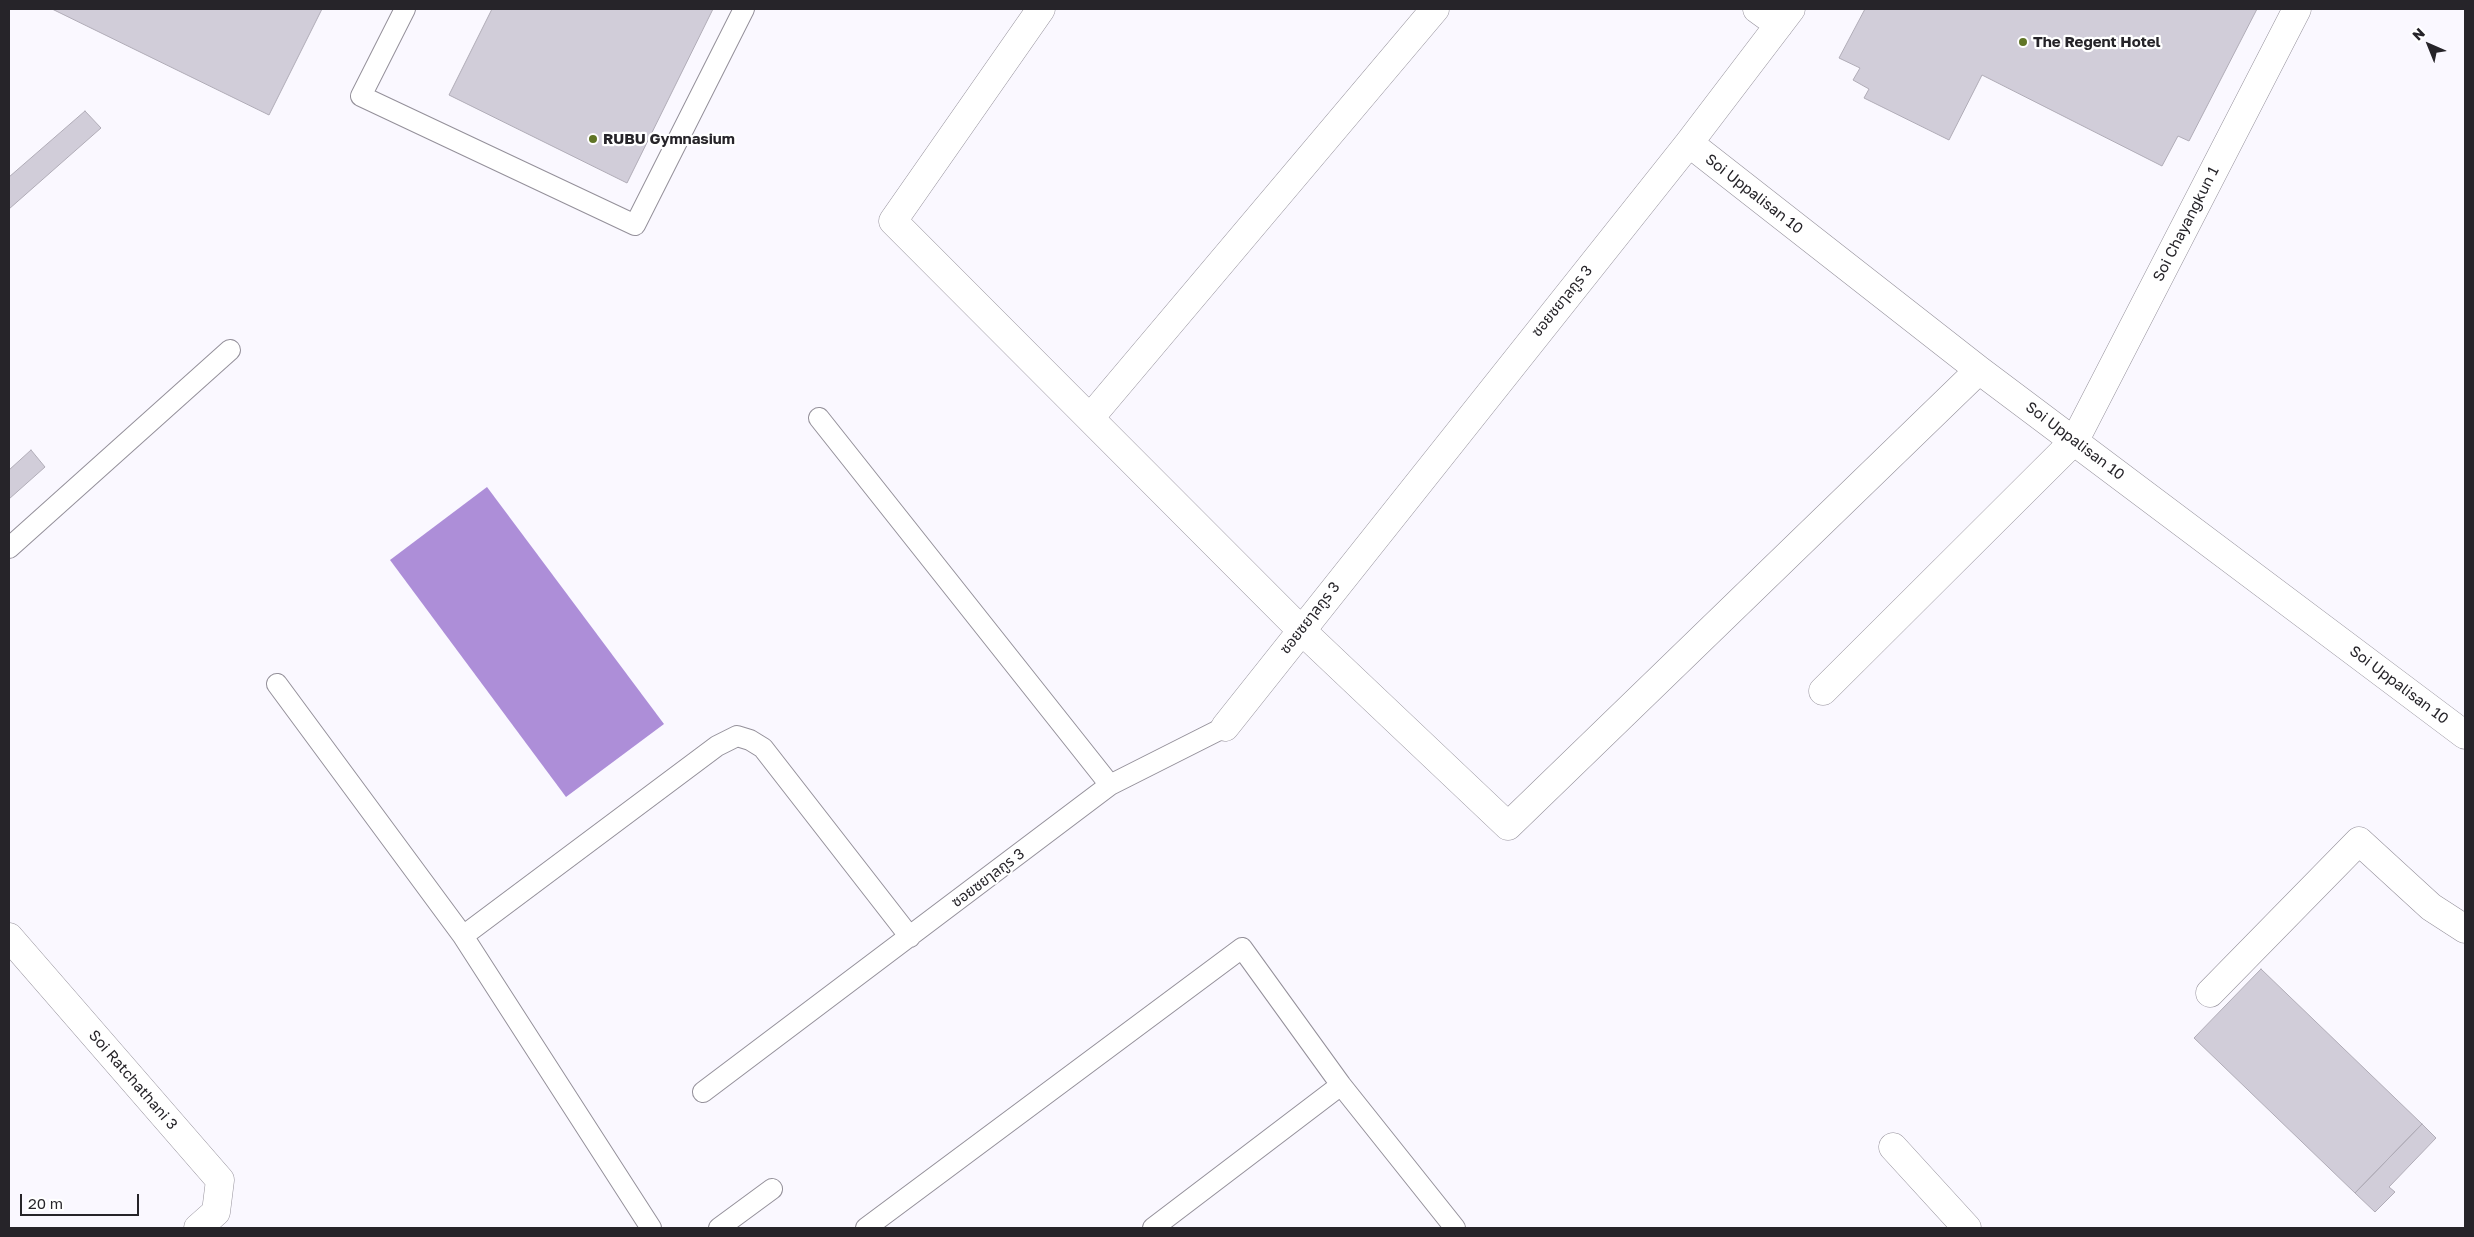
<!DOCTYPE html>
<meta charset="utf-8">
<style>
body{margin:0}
#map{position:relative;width:2474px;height:1237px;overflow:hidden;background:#faf8ff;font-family:"Golos Text",sans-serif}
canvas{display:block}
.frame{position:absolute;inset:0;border:10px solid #262429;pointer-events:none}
.north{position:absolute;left:2404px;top:20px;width:50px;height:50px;-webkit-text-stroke:4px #fff;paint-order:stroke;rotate:316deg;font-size:14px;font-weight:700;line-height:20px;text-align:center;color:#262429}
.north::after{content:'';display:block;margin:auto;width:18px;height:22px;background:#262429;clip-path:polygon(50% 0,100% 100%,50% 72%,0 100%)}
.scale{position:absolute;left:20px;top:1194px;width:119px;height:22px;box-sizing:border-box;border:2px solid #262429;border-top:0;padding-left:6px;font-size:15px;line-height:18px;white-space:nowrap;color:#262429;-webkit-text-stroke:4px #fff;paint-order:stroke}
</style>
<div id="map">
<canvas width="2474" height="1237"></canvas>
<div class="frame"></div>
<div class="north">N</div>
<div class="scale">20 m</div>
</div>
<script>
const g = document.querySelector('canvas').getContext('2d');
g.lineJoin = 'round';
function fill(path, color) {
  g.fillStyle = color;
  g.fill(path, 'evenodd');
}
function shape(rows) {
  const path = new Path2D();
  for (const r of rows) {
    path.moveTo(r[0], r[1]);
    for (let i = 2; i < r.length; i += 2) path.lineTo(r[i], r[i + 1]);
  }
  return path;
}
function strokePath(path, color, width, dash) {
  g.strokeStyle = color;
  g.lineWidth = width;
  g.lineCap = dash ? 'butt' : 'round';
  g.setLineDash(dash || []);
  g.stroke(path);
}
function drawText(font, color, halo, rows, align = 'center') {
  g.font = font + ' "Golos Text","Noto Sans Thai",sans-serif';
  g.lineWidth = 4.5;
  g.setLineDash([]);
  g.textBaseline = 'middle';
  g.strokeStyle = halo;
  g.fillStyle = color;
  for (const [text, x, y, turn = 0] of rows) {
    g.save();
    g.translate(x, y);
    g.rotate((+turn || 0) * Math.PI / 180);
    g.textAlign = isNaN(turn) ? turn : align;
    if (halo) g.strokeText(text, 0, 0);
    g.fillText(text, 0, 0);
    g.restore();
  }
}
const water = shape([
 [487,487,664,724,566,797,390,560]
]);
const building = shape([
 [52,9,322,9,269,115,52,9],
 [492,9,713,9,627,183,449,95,492,9],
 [1865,9,2257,9,2189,141,2178,136,2162,166,1982,75,1949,140,1864,98,1869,89,1853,80,1860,68,1839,58,1865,9],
 [85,111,101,128,9,209,9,177,85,111],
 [31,450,45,467,9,499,9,470,31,450],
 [2261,969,2422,1124,2355,1193,2194,1038,2261,969],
 [2422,1124,2436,1138,2389,1187,2395,1192,2375,1212,2355,1193,2422,1124]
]);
const lane = shape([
 [405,9,361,96,635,225,744,9],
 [819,418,1110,785],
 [9,548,230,350],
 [277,684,463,936,651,1228],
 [463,936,717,746,737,736,750,740,763,748,910,937],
 [703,1092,1110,785,1225,727],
 [719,1228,772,1189],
 [866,1228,1242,948,1341,1085,1455,1228],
 [1153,1228,1341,1085]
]);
const street = shape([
 [1041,9,893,221,1300,629,1508,826,1979,370],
 [1757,9,1779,25],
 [1689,143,1979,370,2465,735],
 [1090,418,1435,9],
 [1823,691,2075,440,2297,9],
 [1225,727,1689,143,1791,9],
 [9,937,220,1180,216,1212,198,1228],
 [2210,993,2359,841,2431,907,2465,929],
 [1893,1147,1967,1228]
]);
const markers = [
 [2023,42,5,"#607526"],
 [593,139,5,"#607526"]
];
const poiNames = [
 ["The Regent Hotel",2033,42],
 ["RUBU Gymnasium",603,139]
];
const streetNames = [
 ["Soi Uppalisan 10",1754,194,38],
 ["Soi Chayangkun 1",2186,224,-63],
 ["ซอยซยๅลกูร 3",1562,301,-51],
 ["Soi Uppalisan 10",2075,441,37],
 ["ซอยซยๅลกูร 3",1310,618,-52],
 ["Soi Uppalisan 10",2399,685,37],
 ["ซอยซยๅลกูร 3",988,878,-37],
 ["Soi Ratchathani 3",133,1080,49]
];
fill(water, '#ad8ed8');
fill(building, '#d1cdd9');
strokePath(building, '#b0acb7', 1);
strokePath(lane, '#94909a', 22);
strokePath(street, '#94909a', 29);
strokePath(lane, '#fff', 20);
strokePath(street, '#fff', 28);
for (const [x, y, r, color] of markers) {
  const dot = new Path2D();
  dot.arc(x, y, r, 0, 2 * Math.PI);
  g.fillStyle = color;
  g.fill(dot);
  strokePath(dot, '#fff', 2);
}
drawText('bold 15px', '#262429', '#fff', poiNames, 'left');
drawText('15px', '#262429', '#fff', streetNames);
</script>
